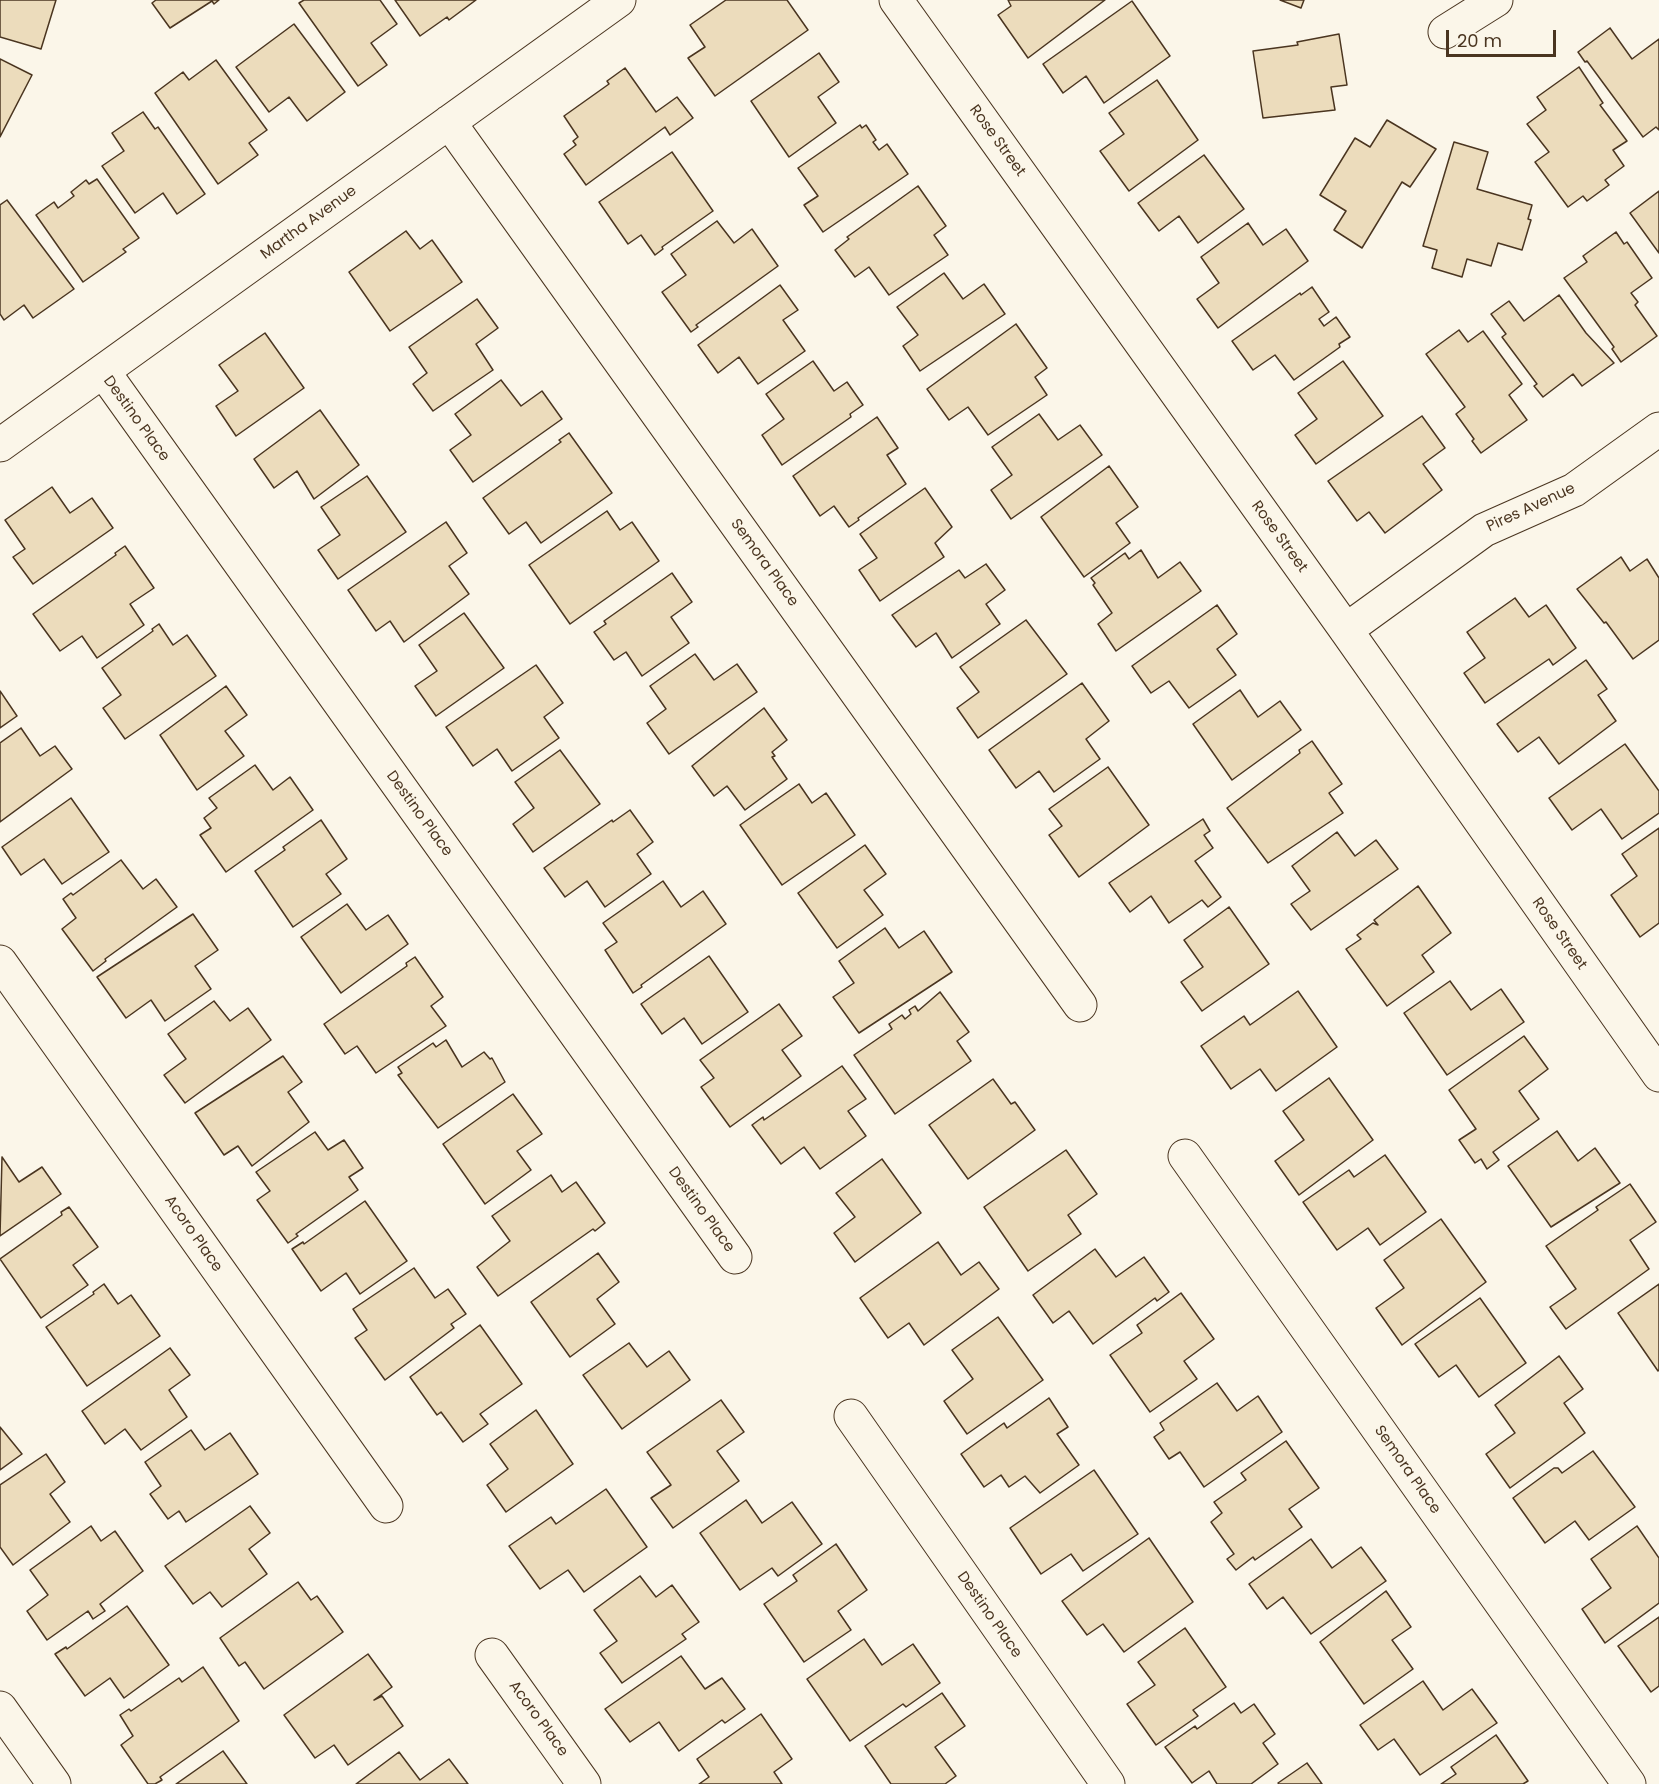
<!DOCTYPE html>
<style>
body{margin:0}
#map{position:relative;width:1659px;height:1784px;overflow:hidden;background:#fbf6e9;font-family:Poppins,sans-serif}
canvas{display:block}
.scale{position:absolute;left:1446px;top:30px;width:110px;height:27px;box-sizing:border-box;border:3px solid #4a3520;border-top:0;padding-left:8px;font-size:18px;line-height:21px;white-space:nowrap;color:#4a3520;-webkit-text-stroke:4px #fbf6e9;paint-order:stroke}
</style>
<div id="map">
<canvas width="1659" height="1784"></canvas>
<div class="scale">20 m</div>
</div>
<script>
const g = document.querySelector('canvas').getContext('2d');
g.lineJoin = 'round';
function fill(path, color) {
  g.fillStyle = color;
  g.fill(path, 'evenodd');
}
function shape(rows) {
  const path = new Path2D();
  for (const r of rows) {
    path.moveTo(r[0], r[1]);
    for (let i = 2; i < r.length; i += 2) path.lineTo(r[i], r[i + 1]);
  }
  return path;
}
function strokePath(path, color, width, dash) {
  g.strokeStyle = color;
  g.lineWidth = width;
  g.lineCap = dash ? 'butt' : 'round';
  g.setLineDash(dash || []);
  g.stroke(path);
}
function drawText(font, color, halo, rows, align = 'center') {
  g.font = font + ' Poppins,sans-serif';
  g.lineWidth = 4.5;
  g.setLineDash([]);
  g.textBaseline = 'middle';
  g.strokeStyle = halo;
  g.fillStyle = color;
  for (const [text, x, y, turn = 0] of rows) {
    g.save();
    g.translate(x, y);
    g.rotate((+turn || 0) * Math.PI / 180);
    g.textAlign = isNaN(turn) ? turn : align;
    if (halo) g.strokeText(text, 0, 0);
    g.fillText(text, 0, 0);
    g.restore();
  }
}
const building = shape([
 [0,0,56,0,41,49,0,37,0,0],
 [156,0,219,0,214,4,212,1,170,28,152,3,156,0],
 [304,0,380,0,397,24,371,43,387,65,358,86,299,3,304,0],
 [395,0,476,0,449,20,447,17,420,36,395,0],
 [726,0,787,0,808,30,715,96,688,58,705,47,690,25,726,0],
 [1008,0,1105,0,1028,58,998,15,1011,6,1008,0],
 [1280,0,1304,0,1301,8,1280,0],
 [1132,1,1170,56,1104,103,1086,76,1063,93,1043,64,1132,1],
 [294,24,345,92,307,121,289,97,269,112,236,67,294,24],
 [1610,28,1632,59,1659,39,1659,130,1656,127,1643,137,1587,61,1585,62,1578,52,1610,28],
 [1339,34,1347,85,1331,87,1335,110,1263,118,1253,51,1298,45,1297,42,1339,34],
 [819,53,839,82,818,97,836,123,789,157,751,101,819,53],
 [0,59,32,75,0,137,0,59],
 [216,60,267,130,249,143,258,155,218,184,155,93,183,72,189,80,216,60],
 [1579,67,1603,103,1600,105,1627,141,1613,150,1624,166,1605,180,1609,185,1587,201,1583,196,1568,207,1535,162,1549,152,1527,124,1546,110,1537,97,1579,67],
 [625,68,656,112,677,97,693,118,670,135,665,127,586,185,564,154,576,145,573,141,578,137,564,116,609,84,607,81,625,68],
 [1157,80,1198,140,1129,191,1100,151,1124,134,1109,113,1157,80],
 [143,112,155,129,158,127,205,194,177,214,163,193,135,213,102,166,124,151,112,133,143,112],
 [1387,120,1436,149,1410,187,1402,182,1362,248,1334,230,1346,211,1320,195,1355,138,1370,147,1387,120],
 [860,125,862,128,866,125,876,140,873,142,879,150,887,144,908,174,823,232,804,205,818,196,798,168,860,125],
 [1454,142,1488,152,1477,189,1532,205,1528,219,1531,220,1522,250,1498,243,1491,266,1467,259,1462,277,1432,268,1437,250,1423,246,1454,142],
 [672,152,713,211,662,247,663,249,655,255,641,235,628,244,599,202,672,152],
 [1204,155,1244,209,1198,243,1179,216,1159,231,1138,203,1204,155],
 [97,179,139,238,123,249,126,252,83,282,36,215,54,202,58,208,74,196,71,192,86,180,89,184,97,179],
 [918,186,946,226,934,235,948,255,889,295,869,267,855,277,835,250,849,239,847,237,918,186],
 [1659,191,1659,253,1630,213,1659,191],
 [7,200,74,289,33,318,24,305,4,320,0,314,0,205,7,200],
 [717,221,734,243,752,229,778,266,696,325,698,327,691,332,662,292,686,275,671,254,717,221],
 [1248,223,1263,245,1286,229,1308,261,1218,328,1197,299,1219,283,1201,257,1248,223],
 [406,231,420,249,432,240,462,282,390,331,349,272,406,231],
 [1616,232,1624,244,1627,242,1652,278,1631,293,1638,302,1635,305,1657,336,1621,362,1612,349,1614,347,1564,278,1587,262,1583,256,1616,232],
 [944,273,963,299,984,284,1005,314,920,371,903,346,918,335,897,307,944,273],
 [780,285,798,310,783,320,805,351,758,384,739,357,718,373,698,345,780,285],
 [1312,287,1329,312,1319,319,1324,326,1336,317,1350,337,1339,344,1340,347,1294,380,1275,355,1253,370,1232,341,1300,293,1301,295,1312,287],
 [1559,295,1586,333,1614,363,1582,386,1573,374,1543,397,1534,386,1537,384,1502,337,1506,334,1491,314,1509,301,1524,321,1559,295],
 [477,299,498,328,476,344,493,370,433,411,413,384,427,373,409,347,477,299],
 [1016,324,1047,368,1035,377,1047,395,988,435,968,407,949,420,927,389,1016,324],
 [1459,330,1468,342,1483,331,1522,384,1509,395,1527,420,1481,453,1472,441,1474,439,1456,414,1465,407,1426,354,1459,330],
 [265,333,304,388,236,436,216,406,238,391,219,365,265,333],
 [813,361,834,391,847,382,863,405,850,414,851,417,782,465,762,435,784,419,766,394,813,361],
 [1343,361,1383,416,1316,464,1295,435,1317,419,1298,393,1343,361],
 [501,380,521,406,542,391,562,419,473,482,450,450,471,435,455,414,501,380],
 [320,410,359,465,314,499,297,471,274,488,254,459,320,410],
 [1039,414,1058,440,1080,425,1102,455,1011,519,991,490,1012,475,992,447,1039,414],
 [1422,416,1445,448,1423,464,1442,490,1385,533,1369,512,1357,521,1328,481,1422,416],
 [877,417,898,448,887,455,906,484,858,518,859,520,849,527,834,506,820,516,793,476,877,417],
 [569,433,612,493,541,543,526,522,509,534,483,498,561,442,559,440,569,433],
 [1109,466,1138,507,1116,523,1130,543,1084,577,1041,517,1109,466],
 [367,476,406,532,338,579,318,550,340,535,321,507,367,476],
 [52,487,70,513,92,498,113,528,33,584,13,557,25,549,5,520,52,487],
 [925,488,952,527,935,543,944,557,880,601,859,570,877,558,860,534,925,488],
 [607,511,620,530,632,522,659,561,570,624,529,565,607,511],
 [446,522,467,553,449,566,469,594,404,642,390,621,376,631,348,590,446,522],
 [125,546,154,588,130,604,144,625,97,658,82,636,60,651,33,614,116,555,115,553,125,546],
 [1141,550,1158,578,1180,562,1201,591,1116,651,1098,624,1112,613,1093,585,1095,583,1091,578,1125,553,1129,559,1141,550],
 [1621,557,1630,571,1647,559,1659,578,1659,640,1633,659,1606,622,1604,623,1577,589,1621,557],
 [986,564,1005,590,986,604,1000,624,952,658,936,633,916,647,892,615,959,570,965,578,986,564],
 [672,573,692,602,671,617,689,643,642,676,626,652,614,660,594,632,606,624,604,621,672,573],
 [1515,598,1529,617,1546,605,1576,648,1553,665,1549,659,1485,703,1464,673,1485,658,1467,632,1515,598],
 [1217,605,1237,634,1217,649,1236,675,1189,708,1169,681,1151,693,1132,666,1217,605],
 [464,613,504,668,436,716,415,686,437,671,419,645,464,613],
 [1026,620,1067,674,978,738,957,708,979,692,960,667,1026,620],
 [159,624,173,645,187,635,216,676,125,739,103,708,121,695,102,668,153,631,152,629,159,624],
 [695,654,714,680,737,664,757,692,669,754,647,723,666,709,650,686,695,654],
 [1586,660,1607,689,1598,695,1616,721,1559,764,1539,737,1518,752,1497,724,1586,660],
 [536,665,563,703,544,717,559,738,512,771,497,749,473,766,446,727,536,665],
 [1082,683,1109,721,1086,739,1100,759,1054,792,1039,771,1016,788,989,750,1082,683],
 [226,686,247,715,225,731,244,756,197,790,160,735,226,686],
 [1240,690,1258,717,1280,701,1301,730,1232,780,1193,724,1240,690],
 [0,691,17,716,0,728,0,691],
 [764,708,787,740,772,752,775,756,772,757,787,779,745,810,727,786,714,796,692,766,764,708],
 [21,728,40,756,55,746,72,769,0,822,0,743,21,728],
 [1312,741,1342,784,1329,793,1343,813,1268,863,1227,808,1300,753,1299,750,1312,741],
 [1625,744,1659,791,1659,813,1622,839,1601,809,1572,830,1549,798,1625,744],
 [560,750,600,804,533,852,513,824,534,808,515,782,560,750],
 [255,765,273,790,290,777,313,810,226,872,200,835,211,828,204,818,217,808,209,798,255,765],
 [1108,767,1149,825,1079,877,1049,835,1062,826,1049,809,1108,767],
 [799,784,812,803,826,793,855,835,782,885,740,825,799,784],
 [71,798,109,852,62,884,44,859,21,875,2,847,71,798],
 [630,810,653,842,637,854,651,874,605,907,587,881,565,897,544,868,612,820,613,822,630,810],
 [1203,819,1210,831,1204,835,1213,848,1195,861,1221,897,1208,907,1202,900,1169,923,1151,896,1130,912,1109,883,1203,819],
 [321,820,347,859,326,874,341,894,293,927,255,871,285,850,283,847,321,820],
 [1659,828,1659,923,1640,937,1611,895,1637,876,1622,854,1659,828],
 [1337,832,1355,856,1376,840,1398,869,1311,930,1291,904,1310,891,1292,866,1337,832],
 [865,845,886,874,864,890,883,915,837,948,798,893,865,845],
 [121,860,143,889,156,879,177,907,105,959,106,961,93,971,62,929,76,918,63,899,71,893,73,895,121,860],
 [663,881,681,907,703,891,726,924,641,985,642,987,633,993,605,950,617,942,603,923,663,881],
 [1418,886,1451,933,1422,955,1434,972,1387,1006,1346,949,1361,939,1357,935,1373,923,1378,925,1374,920,1418,886],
 [347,904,366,930,388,915,408,944,341,993,301,937,347,904],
 [1229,907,1269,964,1202,1011,1181,982,1203,967,1184,940,1229,907],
 [193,914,218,950,195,966,211,989,165,1021,151,1000,126,1018,97,977,193,914],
 [885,928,899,948,924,931,952,972,859,1033,833,997,854,983,839,961,885,928],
 [709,956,748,1012,702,1044,684,1018,662,1034,641,1004,709,956],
 [415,957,443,997,431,1006,446,1026,376,1073,357,1046,345,1054,324,1024,407,966,406,963,415,957],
 [1450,981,1471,1010,1501,989,1524,1022,1447,1075,1404,1013,1450,981],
 [1298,991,1337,1047,1276,1091,1260,1069,1231,1089,1201,1046,1244,1016,1250,1025,1298,991],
 [940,992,969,1032,957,1041,971,1061,895,1114,854,1055,892,1029,889,1024,902,1015,905,1019,911,1014,909,1010,915,1006,918,1011,940,992],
 [214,1001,230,1021,248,1008,271,1040,185,1103,164,1075,186,1059,168,1034,214,1001],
 [779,1004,802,1036,782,1050,801,1076,730,1127,701,1087,714,1078,700,1060,779,1004],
 [1524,1036,1548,1069,1519,1091,1539,1119,1493,1152,1499,1160,1487,1169,1481,1159,1475,1163,1459,1140,1476,1129,1449,1090,1524,1036],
 [446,1040,462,1067,484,1052,490,1059,492,1058,505,1082,438,1128,398,1075,402,1073,398,1067,433,1043,436,1047,446,1040],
 [283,1056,302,1082,288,1092,309,1122,252,1166,238,1146,224,1155,195,1113,283,1056],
 [842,1066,866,1099,848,1111,866,1136,820,1169,804,1147,781,1164,752,1125,763,1117,764,1120,842,1066],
 [1329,1078,1373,1140,1299,1195,1275,1161,1304,1140,1283,1111,1329,1078],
 [993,1079,1011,1104,1015,1102,1035,1130,968,1179,929,1125,993,1079],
 [513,1094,542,1134,517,1151,531,1170,485,1204,443,1144,513,1094],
 [1557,1131,1578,1161,1595,1148,1620,1183,1551,1227,1508,1166,1557,1131],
 [315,1132,328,1150,344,1140,363,1168,349,1177,358,1190,296,1234,298,1236,288,1243,257,1200,270,1191,256,1172,315,1132],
 [1066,1150,1097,1194,1068,1215,1081,1234,1028,1271,984,1207,1066,1150],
 [1385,1155,1426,1212,1380,1245,1368,1228,1337,1250,1303,1202,1349,1170,1354,1177,1385,1155],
 [2,1157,19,1182,42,1167,61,1194,0,1236,2,1157],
 [882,1159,921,1213,855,1262,834,1233,855,1217,836,1193,882,1159],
 [551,1175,562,1192,576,1182,605,1223,595,1231,593,1229,498,1296,477,1267,510,1241,492,1216,551,1175],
 [1630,1184,1656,1222,1630,1240,1649,1269,1566,1329,1550,1307,1576,1289,1546,1246,1598,1210,1596,1207,1630,1184],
 [365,1201,407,1261,360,1294,346,1273,321,1291,292,1249,303,1242,304,1244,365,1201],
 [69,1207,98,1247,73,1265,88,1285,41,1318,0,1259,62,1215,61,1212,69,1207],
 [1441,1219,1486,1282,1402,1345,1376,1308,1404,1288,1384,1260,1441,1219],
 [938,1242,961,1275,979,1262,999,1289,924,1345,909,1323,888,1338,860,1298,938,1242],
 [1095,1249,1116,1277,1144,1257,1169,1292,1157,1301,1155,1298,1093,1344,1069,1311,1053,1323,1033,1295,1095,1249],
 [598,1253,619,1282,597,1299,615,1324,570,1357,531,1302,598,1253],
 [414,1268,435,1298,448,1289,466,1314,451,1324,454,1328,385,1380,355,1338,367,1330,353,1309,414,1268],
 [104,1284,118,1304,131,1295,160,1336,87,1386,46,1327,94,1294,93,1292,104,1284],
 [1659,1284,1659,1370,1658,1371,1618,1313,1659,1284],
 [1181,1293,1214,1339,1184,1361,1197,1379,1150,1412,1110,1355,1142,1333,1137,1325,1181,1293],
 [1480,1298,1526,1363,1479,1397,1456,1365,1439,1377,1415,1344,1480,1298],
 [998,1317,1043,1380,967,1434,944,1401,973,1379,952,1350,998,1317],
 [480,1325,522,1384,480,1414,488,1424,463,1442,441,1412,437,1415,410,1377,480,1325],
 [629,1343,647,1367,669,1351,690,1380,622,1429,583,1375,629,1343],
 [170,1348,190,1375,169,1390,187,1417,141,1450,125,1429,105,1444,82,1411,170,1348],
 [1559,1356,1583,1389,1564,1403,1585,1433,1510,1488,1486,1454,1515,1433,1495,1405,1559,1356],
 [1217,1383,1237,1411,1258,1396,1282,1432,1204,1487,1180,1452,1169,1459,1154,1437,1164,1430,1160,1423,1217,1383],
 [1049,1398,1068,1427,1057,1434,1079,1465,1040,1493,1025,1476,1009,1487,1001,1475,984,1487,961,1454,1004,1423,1007,1428,1049,1398],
 [721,1400,744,1432,717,1451,739,1481,673,1528,651,1498,671,1485,647,1452,721,1400],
 [536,1410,573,1464,506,1512,487,1485,508,1469,490,1444,536,1410],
 [0,1427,22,1454,0,1470,0,1427],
 [191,1430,205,1450,230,1433,258,1474,186,1522,179,1511,168,1519,150,1494,161,1486,145,1462,191,1430],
 [1286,1441,1319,1488,1289,1509,1302,1527,1255,1560,1253,1557,1236,1570,1227,1559,1234,1554,1211,1522,1222,1513,1214,1502,1246,1480,1241,1473,1286,1441],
 [1593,1451,1635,1507,1589,1540,1575,1521,1545,1543,1513,1498,1554,1468,1558,1468,1562,1473,1593,1451],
 [46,1454,65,1482,50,1494,70,1522,13,1565,0,1547,0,1485,46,1454],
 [1094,1470,1138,1534,1083,1571,1071,1554,1041,1574,1010,1528,1094,1470],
 [606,1489,647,1547,584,1592,568,1570,540,1589,509,1546,551,1517,556,1524,606,1489],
 [746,1500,762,1523,792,1502,822,1544,778,1576,772,1568,740,1590,700,1533,746,1500],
 [250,1506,270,1533,249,1549,267,1574,222,1607,210,1592,193,1604,165,1566,250,1506],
 [91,1526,101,1541,115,1531,143,1571,100,1604,105,1611,93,1619,88,1611,47,1640,27,1611,48,1595,30,1570,91,1526],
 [1637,1526,1659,1558,1659,1603,1605,1643,1582,1609,1611,1588,1591,1559,1637,1526],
 [1149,1538,1193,1602,1124,1652,1103,1624,1087,1635,1062,1601,1149,1538],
 [1311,1539,1332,1568,1361,1547,1386,1581,1311,1634,1283,1597,1267,1609,1249,1584,1311,1539],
 [836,1544,867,1590,838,1611,851,1630,804,1662,764,1604,797,1581,793,1575,836,1544],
 [640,1576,656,1597,672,1585,699,1622,682,1634,686,1639,622,1683,600,1653,617,1641,594,1610,640,1576],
 [298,1582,311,1600,317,1596,343,1632,264,1689,245,1662,239,1666,220,1638,298,1582],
 [1386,1591,1411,1627,1392,1640,1413,1669,1364,1704,1320,1642,1386,1591],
 [127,1606,169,1665,124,1698,110,1678,85,1696,55,1654,66,1647,67,1649,127,1606],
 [1659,1617,1659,1686,1651,1692,1618,1646,1659,1617],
 [1185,1628,1226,1687,1193,1710,1198,1716,1156,1745,1127,1704,1155,1685,1138,1662,1185,1628],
 [864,1639,882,1665,913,1644,940,1683,906,1707,903,1704,850,1741,807,1679,864,1639],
 [368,1654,392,1687,374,1700,382,1696,403,1726,348,1765,334,1745,315,1758,284,1715,368,1654],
 [681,1656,705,1689,722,1678,745,1709,725,1723,722,1720,679,1751,659,1722,630,1742,605,1709,681,1656],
 [203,1667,239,1721,160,1777,162,1780,155,1784,148,1784,121,1745,133,1736,120,1715,129,1709,131,1711,179,1678,182,1682,203,1667],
 [1423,1681,1443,1710,1472,1689,1497,1723,1420,1775,1394,1739,1378,1750,1360,1725,1423,1681],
 [942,1693,965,1726,935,1747,956,1776,945,1784,891,1784,865,1746,942,1693],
 [1234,1703,1241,1713,1254,1704,1275,1734,1263,1743,1278,1764,1251,1784,1217,1784,1209,1771,1192,1783,1165,1747,1195,1726,1197,1729,1234,1703],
 [761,1714,792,1759,774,1772,782,1784,699,1784,709,1777,697,1759,761,1714],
 [1496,1735,1528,1781,1523,1784,1441,1784,1456,1774,1451,1767,1496,1735],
 [223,1751,247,1784,176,1784,223,1751],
 [399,1752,420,1780,449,1759,468,1784,356,1784,399,1752],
 [1307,1763,1322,1784,1279,1784,1278,1783,1307,1763]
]);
const street = shape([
 [896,0,1346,630,1659,1075],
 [1445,32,1496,0],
 [449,122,1080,1005],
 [103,371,735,1257],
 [0,445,619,0],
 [1346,630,1484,530,1574,490,1659,429],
 [0,962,386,1506],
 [1185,1156,1629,1784],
 [851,1416,1108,1784],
 [492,1655,584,1784],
 [0,1708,54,1784]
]);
const streetNames = [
 ["Rose Street",997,141,54],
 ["Martha Avenue",309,223,-36],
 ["Destino Place",136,419,54],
 ["Pires Avenue",1531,508,-25],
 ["Rose Street",1279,537,54],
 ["Semora Place",764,563,54],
 ["Destino Place",419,814,54],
 ["Rose Street",1559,934,55],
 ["Destino Place",701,1210,54],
 ["Acoro Place",193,1234,55],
 ["Semora Place",1407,1470,55],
 ["Destino Place",989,1615,55],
 ["Acoro Place",538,1719,54]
];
fill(building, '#ecdcbc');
strokePath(building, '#4a3520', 1.5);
strokePath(street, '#4a3520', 35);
strokePath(street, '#fbf6e9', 33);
drawText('15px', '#4a3520', '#fbf6e9', streetNames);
</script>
